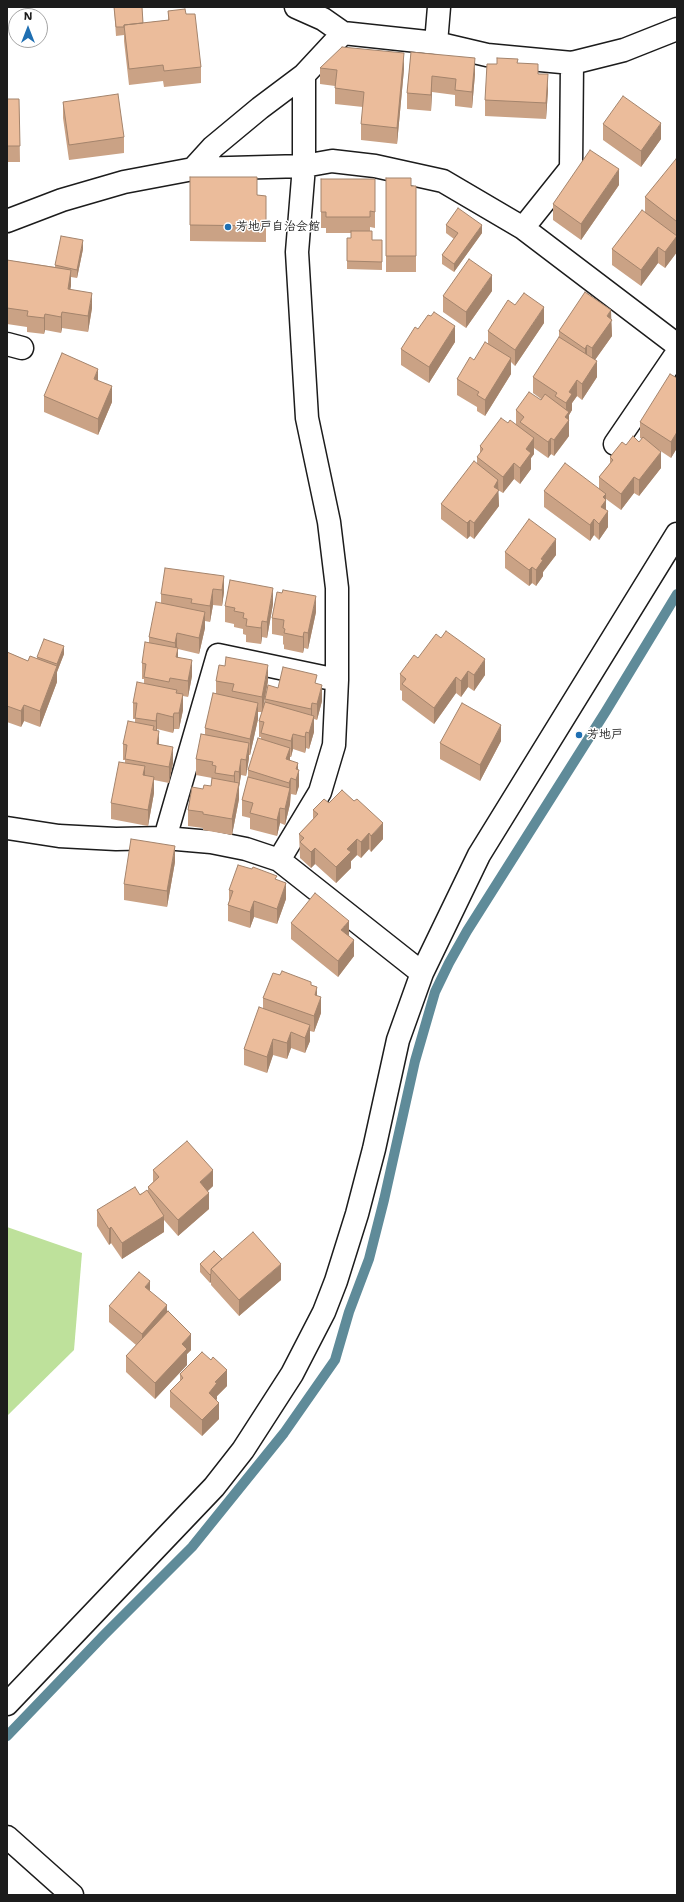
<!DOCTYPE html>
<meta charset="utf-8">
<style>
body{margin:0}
#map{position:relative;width:684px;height:1902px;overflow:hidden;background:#fff;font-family:"Shantell Sans",sans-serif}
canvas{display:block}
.frame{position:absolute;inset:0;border:8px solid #1c1c1c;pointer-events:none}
.north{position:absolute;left:8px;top:8px;width:40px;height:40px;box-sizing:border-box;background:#fff;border:1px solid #a4a4a4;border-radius:50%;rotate:0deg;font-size:11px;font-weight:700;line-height:16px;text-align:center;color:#1c1c1c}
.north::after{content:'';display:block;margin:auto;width:14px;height:18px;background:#1f6fb2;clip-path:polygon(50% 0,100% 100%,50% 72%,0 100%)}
</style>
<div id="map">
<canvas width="684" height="1902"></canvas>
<div class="frame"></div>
<div class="north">N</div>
</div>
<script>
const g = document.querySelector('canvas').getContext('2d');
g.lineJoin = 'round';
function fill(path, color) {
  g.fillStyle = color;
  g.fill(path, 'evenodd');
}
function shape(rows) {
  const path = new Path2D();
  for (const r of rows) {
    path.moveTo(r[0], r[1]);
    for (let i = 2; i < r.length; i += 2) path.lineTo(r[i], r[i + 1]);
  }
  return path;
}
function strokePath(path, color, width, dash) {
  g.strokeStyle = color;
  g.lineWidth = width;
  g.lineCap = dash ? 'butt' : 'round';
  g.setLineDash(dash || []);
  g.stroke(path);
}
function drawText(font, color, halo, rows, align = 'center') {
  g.font = font + ' "Shantell Sans","Klee One",sans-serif';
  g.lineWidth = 3;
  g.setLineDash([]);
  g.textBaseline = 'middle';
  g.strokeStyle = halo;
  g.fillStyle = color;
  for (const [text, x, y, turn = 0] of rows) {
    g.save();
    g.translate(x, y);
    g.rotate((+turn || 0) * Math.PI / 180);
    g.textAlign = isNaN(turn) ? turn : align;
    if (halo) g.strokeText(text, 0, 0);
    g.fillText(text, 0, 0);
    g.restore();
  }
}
const green = shape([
 [7,1227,82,1253,74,1350,7,1416]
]);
const stream = shape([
 [7,1736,104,1635,192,1547,284,1433,335,1360,349,1312,369,1259,384,1200,415,1061,435,992,449,963,467,931,606,711,677,594]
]);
const minor = shape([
 [296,7,323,19,343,33,436,43,487,55,572,63,624,50,677,29],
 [436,43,439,7],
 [193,169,213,147,260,108,304,75,343,33],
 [7,221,62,200,124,182,193,169,304,166,332,161,375,166,443,181,523,228,677,345],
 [523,228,571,168,572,63],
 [7,344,22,348],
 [615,444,677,353],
 [7,828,59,836,116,839,165,838,211,842,246,849,279,860,422,973],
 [165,838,218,655,337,680],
 [279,860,320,792,334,745,337,680,337,588,329,522,307,418,297,252,304,166,304,75],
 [7,1704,214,1487,243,1450,292,1374,324,1312,336,1281,357,1214,374,1149,398,1040,422,973,479,855,677,534],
 [7,1837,72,1895]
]);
const wall = shape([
 [114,7,142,7,143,23,168,20,168,11,186,14,201,67,201,83,164,87,163,81,129,85,124,41,124,35,116,36],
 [411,52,475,74,472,108,455,106,455,95,432,92,431,111,407,109,407,93],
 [518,63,538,74,548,90,546,119,485,116,485,100,497,64],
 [320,68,404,69,397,144,361,140,361,124,363,107,335,104,335,86,320,84],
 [7,99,19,99,20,162,7,162],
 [63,102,124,137,124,153,69,160,63,118],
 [603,124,661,139,641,167,603,140],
 [677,160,677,252,665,268,658,263,641,286,612,265,612,249,645,212,645,197],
 [190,177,257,195,266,196,266,242,190,241],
 [386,178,411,186,416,186,416,272,386,272],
 [321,179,375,179,375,228,370,227,370,231,372,240,382,240,382,270,347,269,347,238,351,238,351,233,326,233,326,228,321,228],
 [619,185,581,240,553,220,553,204],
 [446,225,482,233,454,272,442,264,442,255,454,239,446,233],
 [83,249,77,278,71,277,70,289,92,308,88,332,62,328,61,333,45,330,44,334,27,332,27,327,7,324,7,260,55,267,55,265],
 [492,291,466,328,443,312,443,296],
 [611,320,612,336,595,360,597,377,582,400,577,396,572,403,572,410,569,415,569,436,554,456,551,454,548,458,534,448,534,454,531,458,531,469,520,484,514,479,503,493,498,490,499,506,474,539,470,536,467,539,441,519,441,504,477,464,477,457,480,454,480,446,508,423,516,424,516,410,541,400,541,399,533,393,533,377,559,338,559,331],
 [544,323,515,366,511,362,511,374,485,416,477,411,477,407,457,395,457,379,488,344,488,331],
 [418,329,455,342,429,383,401,365,401,349],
 [677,378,677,448,671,458,659,450,661,468,639,496,634,493,621,510,606,499,606,511,608,527,599,540,594,535,590,541,544,507,544,491,599,489,599,477,610,463,610,457,626,445,639,442,642,439,640,438,640,422],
 [98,381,112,402,98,435,44,412,44,396],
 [505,552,556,555,543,572,543,576,536,586,532,583,529,586,505,568],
 [224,576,224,592,222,606,213,605,210,622,205,621,205,628,199,654,178,649,178,657,192,676,188,697,183,696,183,710,179,729,174,729,173,733,157,729,157,731,159,744,173,763,169,783,154,780,154,793,148,826,111,819,111,803,125,763,125,760,123,760,123,744,135,723,135,719,133,719,133,703,144,684,144,679,142,679,142,663,149,643,149,637,161,603,161,594],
 [273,604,267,638,262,637,261,644,246,642,246,635,243,634,243,629,234,627,234,624,225,622,225,606],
 [316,612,308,649,304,648,303,653,284,649,284,645,283,644,283,636,272,634,272,618],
 [7,652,28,661,37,658,37,657,64,654,57,672,57,682,40,727,24,721,21,727,7,722],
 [418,658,485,675,474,691,468,687,461,697,456,693,434,724,402,700,402,691,400,690,400,674],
 [216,681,268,681,264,705,265,703,265,699,278,688,317,684,322,701,317,720,314,719,314,732,309,749,306,748,305,753,293,749,291,757,290,757,290,760,298,770,299,786,296,795,291,794,290,804,285,825,280,823,277,836,250,829,250,818,242,816,242,800,248,778,248,770,261,739,261,737,259,737,259,721,262,712,258,712,258,719,250,755,249,755,249,758,246,776,241,775,239,787,239,799,232,835,203,830,203,828,188,826,188,810,203,789,211,786,212,778,196,775,196,759,205,734,205,728,216,693],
 [501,741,480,781,440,759,440,743],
 [329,803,383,839,371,852,369,849,361,858,357,855,351,861,351,868,336,883,315,864,311,868,300,858,299,834,313,819,313,810],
 [175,862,167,907,124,900,124,884],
 [277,880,286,899,277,924,254,917,250,928,228,921,228,905,229,901,229,890],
 [291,923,349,935,354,956,338,977,291,939],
 [311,985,317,996,321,1013,314,1032,310,1031,310,1041,305,1053,291,1048,287,1059,273,1055,267,1073,244,1065,244,1049,263,1009,263,998],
 [153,1170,213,1186,208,1191,209,1209,178,1236,164,1220,164,1232,122,1259,111,1243,109,1245,97,1226,97,1210,148,1191,148,1187,153,1182],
 [222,1259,281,1280,239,1316,211,1285,211,1282,210,1283,200,1272,200,1264],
 [150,1291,167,1312,191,1350,187,1354,187,1365,155,1399,126,1372,126,1356,136,1345,109,1322,109,1306],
 [180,1374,227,1386,217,1396,217,1399,216,1400,219,1419,202,1436,170,1407,170,1391,180,1381]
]);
const shadedWall = shape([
 [404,53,404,69,397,144,397,128],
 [475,58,475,74,472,108,472,92],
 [548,74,548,90,546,119,546,103],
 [432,76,432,92,431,111,431,95],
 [661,123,661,139,641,167,641,151],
 [619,169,619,185,581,240,581,224],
 [677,220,677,252,665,268,665,252,676,237,676,221],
 [482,225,482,233,454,272,454,264],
 [83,240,83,249,77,278,77,270],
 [658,247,658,263,641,286,641,270],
 [71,270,71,286,68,305,68,289],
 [492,275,492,291,466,328,466,312],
 [92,293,92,308,88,332,88,316],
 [544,307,544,323,515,366,515,350],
 [611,310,612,336,592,364,592,348,607,316],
 [62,312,62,328,61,333,61,317],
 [45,314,45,330,44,334,44,318],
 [455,326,455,342,429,383,429,367],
 [587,345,587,361,585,365,585,349],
 [511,358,511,374,485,416,485,400],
 [597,361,597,377,582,400,582,384],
 [98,369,98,385,94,379],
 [577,380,577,396,572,403,572,410,569,415,569,436,554,456,554,440,566,415,566,403,569,392],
 [112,386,112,402,98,435,98,419],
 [677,432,677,448,671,458,671,442],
 [534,438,534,454,531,458,531,469,520,484,520,468,526,449],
 [551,438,551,454,548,458,548,442],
 [661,452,661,468,639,496,639,480],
 [514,463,514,479,503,493,503,477],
 [634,477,634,493,621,510,621,494],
 [498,480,499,506,474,539,474,523,494,487],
 [606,494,606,513,608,511,608,527,599,540,599,524,601,507,603,497],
 [594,519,594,535,590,541,590,525],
 [470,520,470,536,467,539,467,523],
 [556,539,556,555,543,572,543,576,536,586,536,570,541,559],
 [532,567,532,583,529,586,529,570],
 [224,576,224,592,222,606,222,590],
 [273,588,273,604,267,638,267,622],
 [213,589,213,605,210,622,210,606],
 [316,596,316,612,308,649,308,633],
 [205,612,205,628,199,654,199,638],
 [262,621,262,637,261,644,261,628],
 [304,632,304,648,303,653,303,637],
 [177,633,177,649,175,659,175,643],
 [64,646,64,654,57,672,57,682,40,727,40,711,57,667,57,664],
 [178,648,178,664,176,657],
 [485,659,485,675,474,691,474,675],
 [192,660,192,676,188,697,188,681],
 [268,665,268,681,262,712,262,697],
 [468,671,468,687,461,697,461,681],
 [456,677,456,693,434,724,434,708],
 [322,685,322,701,317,720,317,704],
 [183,694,183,710,179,729,179,713],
 [258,703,258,719,250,755,250,739],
 [312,703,312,719,311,725,311,709],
 [24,705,24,721,21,727,21,711],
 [157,713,157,729,156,737,156,721],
 [174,713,174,729,173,733,173,717],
 [314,716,314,732,309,749,309,733],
 [501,725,501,741,480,781,480,765],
 [159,731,159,747,157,744],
 [306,732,306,748,305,753,305,737],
 [293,734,293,749,291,757,291,741],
 [249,743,249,758,246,776,246,760],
 [173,747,173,763,169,783,169,767],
 [290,748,290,764,286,759],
 [241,759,241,775,239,787,239,799,232,835,232,819,239,783,239,772],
 [298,763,298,773,299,770,299,786,296,795,296,769],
 [145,766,145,782,143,775],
 [235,771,235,786,234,792,234,776],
 [154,777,154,793,148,826,148,810],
 [291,778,290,804,285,825,285,809,289,793,289,783],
 [280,808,280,823,277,836,277,820],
 [383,823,383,839,371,852,371,836],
 [369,833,369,849,361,858,361,842],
 [357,839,357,855,351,861,351,868,336,883,336,867,347,849],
 [175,846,175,862,167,907,167,891],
 [315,848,315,864,311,868,311,852],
 [286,883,286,899,277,924,277,909],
 [254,901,254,917,250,928,250,912],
 [349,921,349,937,341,930],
 [354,940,354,956,338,977,338,961],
 [317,987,317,1003,315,995],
 [321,997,321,1013,314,1032,314,1016],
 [310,1025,310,1041,305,1053,305,1038],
 [291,1032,291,1048,287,1059,287,1043],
 [273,1039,273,1055,267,1073,267,1057],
 [213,1170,213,1186,200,1198,200,1182],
 [209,1193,209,1209,178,1236,178,1220],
 [164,1216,164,1232,122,1259,122,1243],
 [111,1227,111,1243,109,1245,109,1229],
 [281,1264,281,1280,239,1316,239,1300],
 [211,1274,211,1282,210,1283,210,1275],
 [150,1281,150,1297,145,1287],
 [167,1305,167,1321,142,1350,142,1334],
 [191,1334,191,1350,187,1354,187,1365,155,1399,155,1383,182,1344],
 [227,1370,227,1386,217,1396,217,1399,209,1409,209,1393,215,1382],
 [219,1403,219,1419,202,1436,202,1420]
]);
const building = shape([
 [114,7,142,7,143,23,124,25,124,27,116,27,114,7],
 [185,9,186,14,195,14,201,67,164,71,163,65,129,69,124,25,169,20,168,11,185,9],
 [342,47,404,53,397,128,361,124,364,92,335,88,337,70,320,68,342,47],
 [411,52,475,58,472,92,455,90,456,79,432,76,431,95,407,93,411,52],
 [497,58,518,59,517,63,538,64,538,74,548,74,546,103,485,100,487,64,497,64,497,58],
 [118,94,124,137,69,145,63,102,118,94],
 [623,96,661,123,641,151,603,124,623,96],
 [7,99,19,99,20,146,7,146,7,99],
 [590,150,619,169,581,224,553,204,590,150],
 [676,159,677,160,677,220,676,221,645,197,676,159],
 [190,177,257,177,257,195,266,196,266,226,190,225,190,177],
 [386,178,411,178,411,186,416,186,416,256,386,256,386,178],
 [321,179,375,179,375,212,370,211,370,217,326,217,326,212,321,212,321,179],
 [458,208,482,225,454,264,442,255,458,233,446,225,458,208],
 [642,210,677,236,665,252,658,247,641,270,612,249,642,210],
 [351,231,372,231,372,240,382,240,382,262,347,261,347,238,351,238,351,231],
 [61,236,83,240,77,270,55,265,61,236],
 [469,259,492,275,466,312,443,296,469,259],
 [7,260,71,270,68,289,92,293,88,316,62,312,61,317,45,314,44,318,27,316,28,311,7,308,7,260],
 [585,292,611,310,607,316,612,320,592,348,587,345,585,349,559,331,585,292],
 [524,293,544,307,515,350,488,331,508,300,515,305,524,293],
 [434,312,455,326,429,367,401,349,415,327,418,329,428,315,431,316,434,312],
 [559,337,597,361,582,384,577,380,569,392,572,394,566,403,555,396,557,393,533,377,559,337],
 [485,342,511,358,485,400,477,395,479,392,457,379,470,357,474,360,485,342],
 [62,353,98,369,94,379,112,386,98,419,44,396,62,353],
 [670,374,677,378,677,432,671,442,640,422,670,374],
 [529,392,541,400,545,394,569,412,565,417,569,420,554,440,551,438,548,442,520,422,524,417,516,410,529,392],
 [501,418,508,423,510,420,534,438,526,449,531,453,520,468,514,463,503,477,477,457,483,449,480,446,501,418],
 [633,436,639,442,643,437,661,452,639,480,634,477,621,494,599,477,613,460,610,457,622,442,626,445,633,436],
 [474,461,498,480,494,487,499,490,474,523,470,520,467,523,441,504,474,461],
 [565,463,606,494,603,497,606,500,601,507,608,511,599,524,594,519,590,525,544,491,565,463],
 [529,519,556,539,541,559,543,560,536,570,532,567,529,570,505,552,529,519],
 [165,568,224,576,222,590,213,589,210,606,191,603,192,599,161,594,165,568],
 [230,580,273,588,267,622,262,621,261,628,246,626,247,619,243,618,244,613,234,611,235,608,225,606,230,580],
 [283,590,316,596,308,633,304,632,303,637,284,633,285,629,283,628,284,620,272,618,277,592,282,593,283,590],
 [156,602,205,612,199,638,177,633,175,643,149,637,156,602],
 [446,631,485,659,474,675,468,671,461,681,456,677,434,708,402,684,406,679,400,674,414,655,418,658,436,634,441,638,446,631],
 [44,639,64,646,57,664,37,657,44,639],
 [145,642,178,648,176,657,192,660,188,681,170,678,169,682,144,677,146,664,142,663,145,642],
 [7,652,28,661,30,656,57,666,40,711,24,705,21,711,7,706,7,652],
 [226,657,268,665,262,697,232,691,234,684,216,681,219,665,225,666,226,657],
 [283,667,317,675,315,683,322,685,317,704,312,703,311,709,265,699,268,685,278,688,283,667],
 [137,682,177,690,176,693,183,694,179,713,174,713,173,717,157,713,156,721,135,718,137,703,133,703,137,682],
 [213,693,258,703,250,739,205,728,213,693],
 [265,702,314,716,309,733,306,732,305,737,293,734,291,741,261,733,264,722,259,721,265,702],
 [462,703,501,725,480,765,440,743,462,703],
 [128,721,154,726,153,730,159,731,157,744,173,747,169,767,125,759,127,745,123,744,128,721],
 [201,734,249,743,246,760,241,759,239,772,235,771,234,776,215,773,216,766,212,765,213,762,196,759,201,734],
 [258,738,290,748,286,759,298,763,296,769,299,770,296,780,291,778,289,783,248,770,258,738],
 [119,762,145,766,143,775,154,777,148,810,111,803,119,762],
 [248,777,290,788,285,809,280,808,277,820,250,813,253,803,242,800,248,777],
 [212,778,239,783,232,819,203,814,203,812,188,810,192,787,203,789,204,785,211,786,212,778],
 [342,790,354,801,357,799,383,823,371,836,369,833,361,842,357,839,347,849,351,852,336,867,315,848,311,852,300,842,304,838,299,834,318,814,313,810,324,799,329,803,342,790],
 [131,839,175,846,167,891,124,884,131,839],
 [238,865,252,869,253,867,277,876,275,879,286,883,277,909,254,901,250,912,228,905,233,891,229,890,238,865],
 [315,893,349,921,341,930,354,940,338,961,291,923,315,893],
 [282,971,311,982,311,985,317,987,315,995,321,997,314,1016,263,998,273,973,280,975,282,971],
 [259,1007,310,1025,305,1038,291,1032,287,1043,273,1039,267,1057,244,1049,259,1007],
 [187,1141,213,1170,200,1182,209,1193,178,1220,148,1187,159,1177,153,1170,187,1141],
 [135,1187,140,1195,147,1190,164,1216,122,1243,111,1227,109,1229,97,1210,135,1187],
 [253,1232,281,1264,239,1300,211,1269,253,1232],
 [214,1251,222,1259,211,1269,211,1274,210,1275,200,1264,214,1251],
 [139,1272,150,1281,145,1287,167,1305,142,1334,109,1306,139,1272],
 [168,1311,191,1334,182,1344,187,1349,155,1383,126,1356,168,1311],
 [202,1352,211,1360,213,1357,227,1370,215,1382,217,1383,209,1393,219,1403,202,1420,170,1391,183,1378,180,1374,202,1352]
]);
const markers = [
 [228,227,4,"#1f6fb2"],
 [579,735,4,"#1f6fb2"]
];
const poiNames = [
 ["芳地戸自治会館",236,227],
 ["芳地戸",587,735]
];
fill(green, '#bee19b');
strokePath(stream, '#5f8b99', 10);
strokePath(minor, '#1c1c1c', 25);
strokePath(minor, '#fff', 22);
fill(wall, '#caa285');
fill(shadedWall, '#a4846c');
fill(building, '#ebbc9b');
strokePath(building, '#a4846c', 1);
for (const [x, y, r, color] of markers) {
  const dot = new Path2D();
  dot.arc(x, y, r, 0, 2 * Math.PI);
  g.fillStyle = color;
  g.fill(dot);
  strokePath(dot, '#fff', 1.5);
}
drawText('bold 12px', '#1c1c1c', '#fff', poiNames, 'left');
</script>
